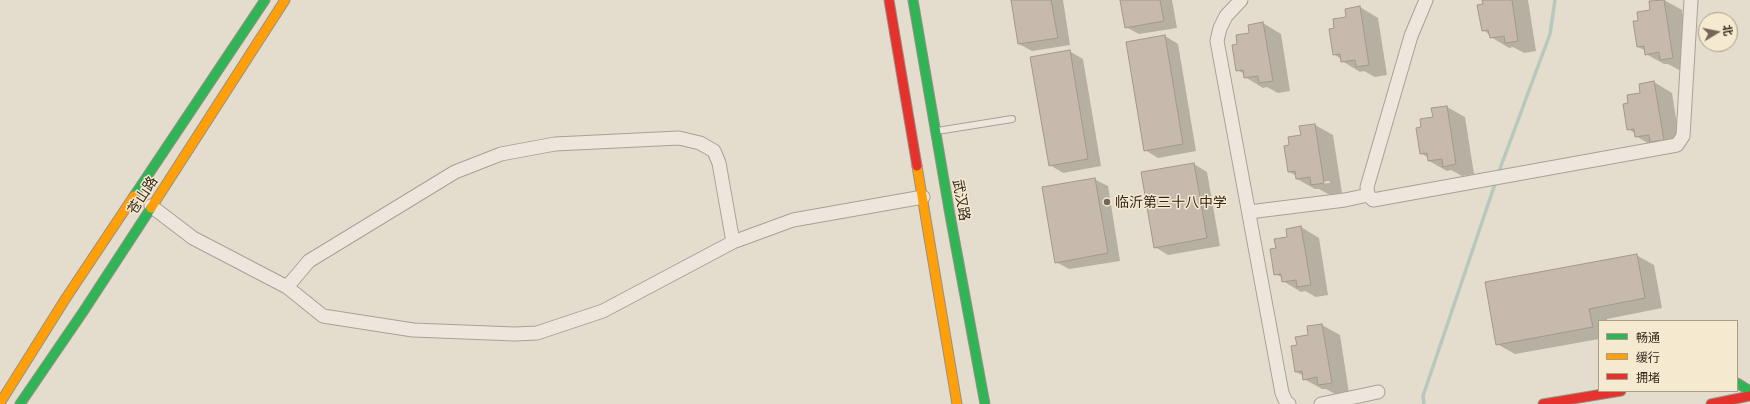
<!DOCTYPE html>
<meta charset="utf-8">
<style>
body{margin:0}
#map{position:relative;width:1750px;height:404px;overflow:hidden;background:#e4dccc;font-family:Georgia,"Noto Sans SC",serif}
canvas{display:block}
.legend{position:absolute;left:1598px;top:320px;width:140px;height:72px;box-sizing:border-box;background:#f5e9d0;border:1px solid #a99c88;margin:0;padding:5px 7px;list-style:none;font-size:12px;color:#37281d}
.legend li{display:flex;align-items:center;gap:8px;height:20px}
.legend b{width:20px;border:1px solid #a99c88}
.north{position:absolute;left:1698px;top:12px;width:40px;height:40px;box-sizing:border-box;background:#f5e9d0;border:1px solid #a99c88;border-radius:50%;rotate:80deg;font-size:11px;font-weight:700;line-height:16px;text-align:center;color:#37281d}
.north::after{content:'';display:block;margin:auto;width:14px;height:18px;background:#74675a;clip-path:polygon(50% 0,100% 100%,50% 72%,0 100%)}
</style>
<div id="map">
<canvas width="1750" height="404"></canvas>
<ul class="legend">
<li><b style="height:5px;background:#30b455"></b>畅通</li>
<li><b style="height:5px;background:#ff9f0a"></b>缓行</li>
<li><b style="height:5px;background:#e5322d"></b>拥堵</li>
</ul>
<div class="north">北</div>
</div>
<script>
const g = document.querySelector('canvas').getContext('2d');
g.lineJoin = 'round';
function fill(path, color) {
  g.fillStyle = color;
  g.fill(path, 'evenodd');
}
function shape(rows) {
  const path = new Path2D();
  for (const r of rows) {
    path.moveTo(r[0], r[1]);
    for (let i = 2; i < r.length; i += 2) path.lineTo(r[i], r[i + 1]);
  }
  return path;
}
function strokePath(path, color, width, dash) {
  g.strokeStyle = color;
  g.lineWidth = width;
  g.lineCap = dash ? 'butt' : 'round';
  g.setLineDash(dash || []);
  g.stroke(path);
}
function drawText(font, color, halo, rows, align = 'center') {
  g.font = font + ' Georgia,"Noto Sans SC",serif';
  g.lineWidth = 3;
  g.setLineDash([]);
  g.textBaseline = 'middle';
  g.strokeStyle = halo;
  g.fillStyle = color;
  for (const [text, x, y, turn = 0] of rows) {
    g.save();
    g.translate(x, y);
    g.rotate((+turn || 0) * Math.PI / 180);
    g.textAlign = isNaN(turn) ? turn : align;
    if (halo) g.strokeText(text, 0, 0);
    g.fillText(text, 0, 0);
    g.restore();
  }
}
const shadow = shape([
 [1012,0,1063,0,1070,45,1032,51,1019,44],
 [1121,0,1172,0,1177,28,1139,34,1126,27],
 [1484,0,1528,0,1536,51,1524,53,1513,47,1509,48,1491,37,1490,35,1483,30],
 [1498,36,1509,36,1500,37],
 [1664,0,1682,10,1691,68,1679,70,1668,64,1664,64,1646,54,1646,51,1638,47,1639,21],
 [1360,7,1378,18,1387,75,1375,77,1364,71,1360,72,1342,61,1341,59,1334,54,1335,29],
 [1263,23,1281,34,1290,91,1278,93,1267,87,1263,88,1245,77,1245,74,1237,70,1239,44],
 [1165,36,1178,44,1196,151,1158,158,1145,150],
 [1069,51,1083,59,1101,166,1063,173,1050,165],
 [1654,82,1672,93,1681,150,1669,152,1654,147,1636,136,1636,134,1628,129,1629,104],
 [1447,107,1465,117,1474,174,1462,176,1451,170,1447,171,1429,161,1428,158,1421,153,1422,128],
 [1315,125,1333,135,1342,193,1330,195,1319,189,1315,189,1297,179,1297,176,1289,172,1290,146],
 [1329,181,1330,183,1315,184,1315,183],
 [1194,164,1207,172,1220,246,1168,255,1155,247],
 [1094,179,1108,186,1120,261,1069,269,1056,262],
 [1301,227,1319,238,1328,295,1316,297,1305,291,1301,292,1283,281,1283,278,1275,274,1277,249],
 [1636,255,1654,265,1662,308,1607,319,1607,321,1599,321,1599,339,1515,354,1497,344],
 [1322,325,1340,335,1349,393,1337,395,1326,389,1322,389,1304,379,1304,376,1296,372,1298,346]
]);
const stream = shape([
 [1498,174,1550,34,1555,0],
 [1424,404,1423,396,1496,181]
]);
const building = shape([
 [1011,0,1051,0,1058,38,1018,44,1011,0],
 [1120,0,1160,0,1164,21,1125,28,1120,0],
 [1482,0,1512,0,1518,41,1505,43,1504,36,1490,38,1488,30,1482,31,1477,5,1483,4,1482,0],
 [1664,0,1673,58,1660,60,1659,52,1645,55,1644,46,1637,47,1633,21,1638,21,1637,12,1650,10,1649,1,1664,0],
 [1360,6,1369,65,1356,67,1355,60,1341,62,1340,54,1333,55,1329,29,1334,28,1333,19,1346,17,1345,9,1360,6],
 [1263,22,1273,81,1259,83,1258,76,1244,78,1243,70,1236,71,1232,45,1237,44,1236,35,1249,33,1248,25,1263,22],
 [1165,35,1183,144,1144,151,1126,42,1165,35],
 [1070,50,1088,159,1049,166,1030,57,1070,50],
 [1654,81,1664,140,1650,142,1649,135,1635,137,1634,129,1627,130,1623,104,1628,103,1627,95,1640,93,1639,84,1654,81],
 [1447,106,1456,164,1443,167,1442,159,1428,161,1427,153,1420,154,1416,128,1421,127,1420,119,1433,117,1431,108,1447,106],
 [1315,124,1324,183,1311,185,1310,177,1296,179,1295,171,1288,172,1284,146,1289,145,1288,137,1301,135,1299,126,1315,124],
 [1194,163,1207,238,1154,248,1141,172,1194,163],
 [1095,178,1108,253,1055,263,1042,187,1095,178],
 [1301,226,1311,285,1297,287,1296,280,1282,282,1281,274,1274,275,1270,249,1276,248,1274,239,1287,237,1286,229,1301,226],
 [1637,254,1645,298,1589,309,1593,327,1496,345,1485,282,1637,254],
 [1322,324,1332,383,1318,385,1317,377,1303,380,1302,371,1295,372,1291,346,1297,345,1295,337,1308,335,1307,326,1322,324]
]);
const lane = shape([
 [937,131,1012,119]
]);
const street = shape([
 [1241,0,1226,16,1220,28,1217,41,1282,393,1286,402,1289,404],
 [1426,0,1411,36,1367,187,1368,195,1373,200,1677,145,1683,136,1691,0],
 [151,206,193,238,287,287,309,261,455,172,501,154,555,144,679,138,700,143,714,151,719,163,733,242],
 [1249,212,1345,200,1368,195],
 [287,287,323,316,413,330,515,334,537,333,603,311,733,242,793,220,923,197],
 [1321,404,1378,392]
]);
const fast = shape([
 [913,0,950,215,985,404],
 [134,196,265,0],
 [1737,383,1750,391],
 [20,404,83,312,151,208]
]);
const slow = shape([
 [917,166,957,404],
 [151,208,285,0],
 [0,403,66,298,134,196]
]);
const jam = shape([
 [889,0,917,166],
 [1543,404,1621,391],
 [1711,404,1750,396]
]);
const markers = [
 [1107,202,4,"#74675a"]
];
const streetNames = [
 ["苍山路",142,195,-57],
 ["武汉路",962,200,80]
];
const poiNames = [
 ["临沂第三十八中学",1115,202]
];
fill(shadow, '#0003');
strokePath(stream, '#b7c8bd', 3.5);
fill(building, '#c7baad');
strokePath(building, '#a4978b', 1);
strokePath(lane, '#a9a195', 8);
strokePath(street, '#a9a195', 15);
strokePath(fast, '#989085', 11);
strokePath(slow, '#989085', 11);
strokePath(jam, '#989085', 11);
strokePath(lane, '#ece6dd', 6);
strokePath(street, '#ece6dd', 13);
strokePath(fast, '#30b455', 9);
strokePath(slow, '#ff9f0a', 9);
strokePath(jam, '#e5322d', 9);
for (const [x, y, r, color] of markers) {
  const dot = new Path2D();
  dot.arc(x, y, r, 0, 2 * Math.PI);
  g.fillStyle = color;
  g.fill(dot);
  strokePath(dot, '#f5e9d0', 1.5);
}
drawText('14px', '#37281d', '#f5e9d0', streetNames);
drawText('14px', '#37281d', '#f5e9d0', poiNames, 'left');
</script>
